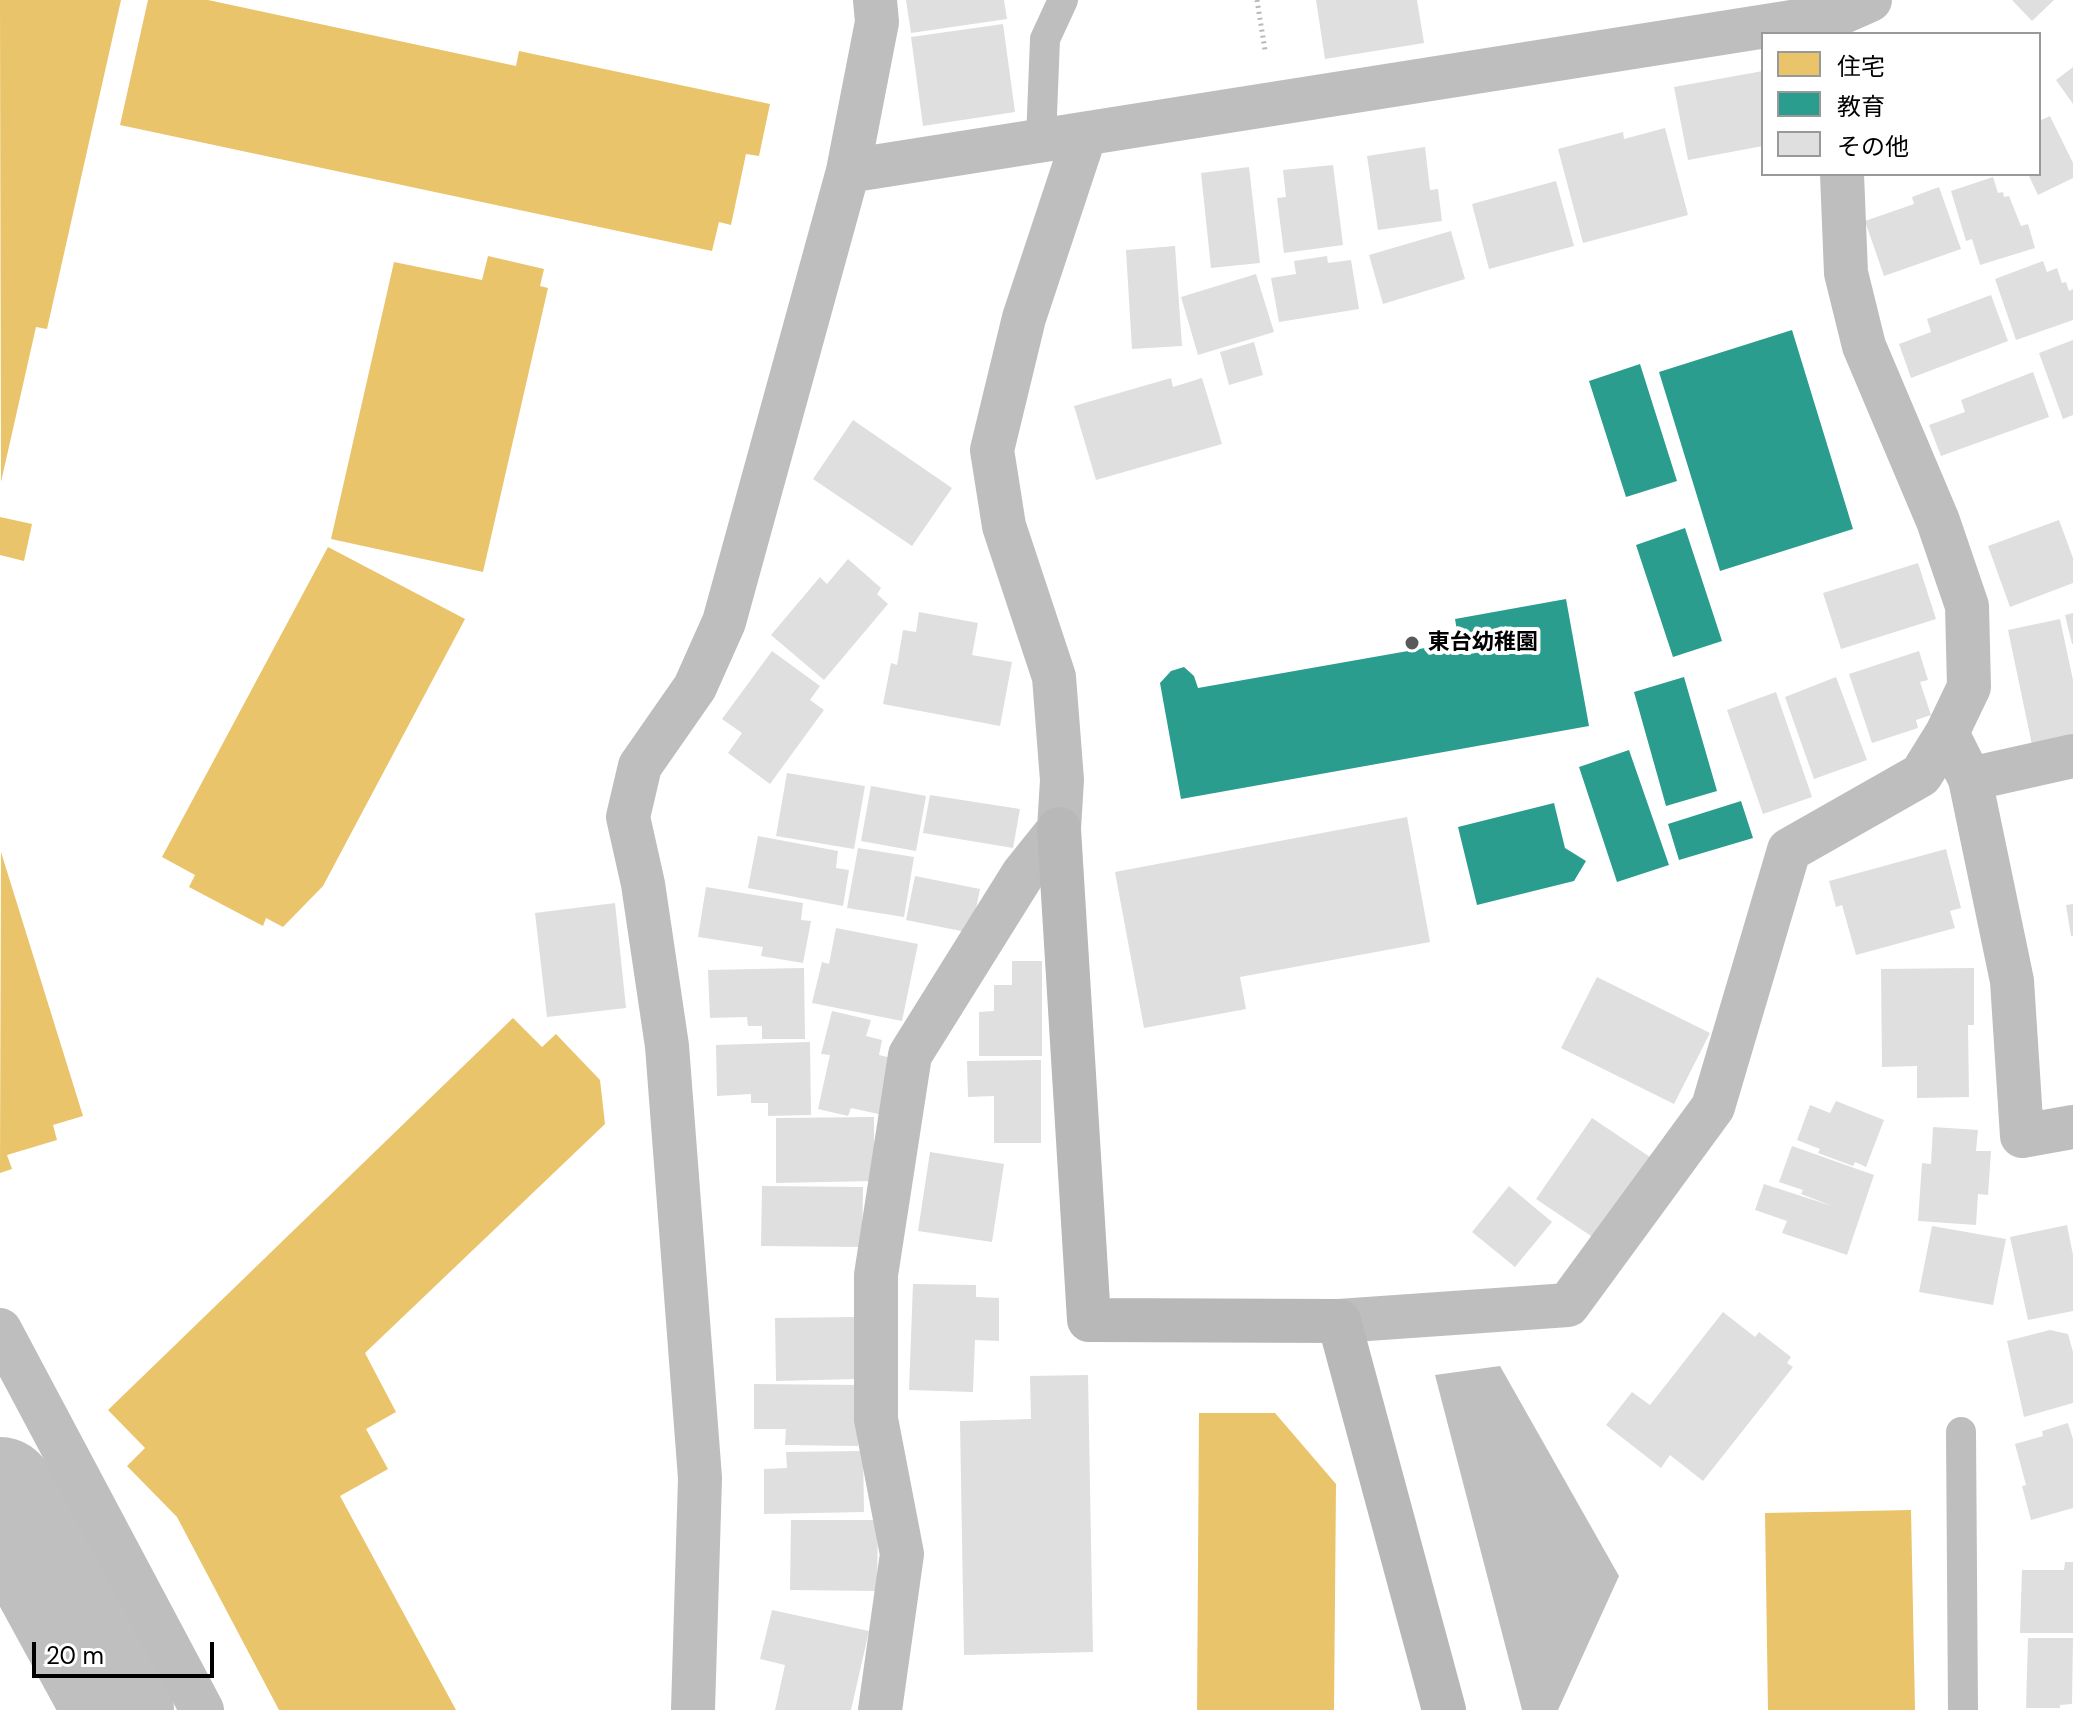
<!DOCTYPE html>
<meta charset="utf-8">
<style>
body{margin:0}
#map{position:relative;width:2073px;height:1710px;overflow:hidden;background:#fff;font-family:"DM Sans","Noto Sans JP",sans-serif}
canvas{display:block}
.legend{position:absolute;left:1761px;top:32px;width:280px;height:144px;box-sizing:border-box;background:#fff;border:2px solid #999;margin:0;padding:10px 14px;list-style:none;font-size:24px;color:#000}
.legend li{display:flex;align-items:center;gap:16px;height:40px}
.legend b{width:40px;border:2px solid #999}
.scale{position:absolute;left:32px;top:1642px;width:182px;height:36px;box-sizing:border-box;border:4px solid #000;border-top:0;padding-left:10px;font-size:24px;line-height:28px;white-space:nowrap;color:#000;-webkit-text-stroke:6px #fff;paint-order:stroke}
</style>
<div id="map">
<canvas width="2073" height="1710"></canvas>
<ul class="legend">
<li><b style="height:22px;background:#e9c46a"></b>住宅</li>
<li><b style="height:22px;background:#2a9d8f"></b>教育</li>
<li><b style="height:22px;background:#dfdfdf"></b>その他</li>
</ul>
<div class="scale">20 m</div>
</div>
<script>
const g = document.querySelector('canvas').getContext('2d');
g.lineJoin = 'round';
function fill(path, color) {
  g.fillStyle = color;
  g.fill(path, 'evenodd');
}
function shape(rows) {
  const path = new Path2D();
  for (const r of rows) {
    path.moveTo(r[0], r[1]);
    for (let i = 2; i < r.length; i += 2) path.lineTo(r[i], r[i + 1]);
  }
  return path;
}
function strokePath(path, color, width, dash) {
  g.strokeStyle = color;
  g.lineWidth = width;
  g.lineCap = dash ? 'butt' : 'round';
  g.setLineDash(dash || []);
  g.stroke(path);
}
function drawText(font, color, halo, rows, align = 'center') {
  g.font = font + ' "DM Sans","Noto Sans JP",sans-serif';
  g.lineWidth = 8;
  g.setLineDash([]);
  g.textBaseline = 'middle';
  g.strokeStyle = halo;
  g.fillStyle = color;
  for (const [text, x, y, turn = 0] of rows) {
    g.save();
    g.translate(x, y);
    g.rotate((+turn || 0) * Math.PI / 180);
    g.textAlign = isNaN(turn) ? turn : align;
    if (halo) g.strokeText(text, 0, 0);
    g.fillText(text, 0, 0);
    g.restore();
  }
}
const water = shape([
 [1500,1366,1619,1576,1558,1710,1522,1710,1435,1375]
]);
const homes = shape([
 [0,0,121,0,47,329,36,327,1,482],
 [148,0,208,0,516,66,519,51,770,104,759,156,746,154,731,225,719,222,712,251,120,125],
 [488,256,544,269,540,286,548,288,483,572,331,539,394,262,482,280],
 [0,517,32,524,24,561,0,555],
 [328,547,465,619,323,886,283,927,266,918,263,926,189,887,195,875,162,857],
 [1,852,83,1116,53,1125,57,1140,7,1155,12,1169,0,1173],
 [513,1018,542,1047,556,1034,600,1080,605,1124,365,1353,396,1412,366,1429,388,1469,340,1496,456,1710,279,1710,177,1517,127,1466,145,1448,108,1410],
 [1199,1413,1275,1413,1336,1484,1334,1710,1197,1710],
 [1911,1510,1915,1710,1768,1710,1765,1513]
]);
const schools = shape([
 [1792,330,1853,529,1720,571,1659,372],
 [1640,364,1677,481,1626,497,1589,381],
 [1685,528,1722,641,1673,657,1636,545],
 [1566,599,1589,726,1181,799,1160,683,1171,671,1184,667,1194,676,1198,688,1459,642,1455,619],
 [1684,677,1717,791,1666,806,1634,692],
 [1629,750,1669,865,1617,882,1579,767],
 [1741,801,1753,838,1679,860,1668,824],
 [1554,803,1565,848,1586,861,1574,881,1477,905,1458,827]
]);
const river = shape([
 [0,1492,119,1710]
]);
const building = shape([
 [906,0,1004,0,1007,19,911,33],
 [1316,0,1417,0,1424,43,1325,59],
 [2012,0,2054,0,2032,21],
 [1003,24,1015,112,923,126,911,37],
 [2073,67,2073,104,2056,80],
 [1763,71,1763,146,1688,160,1674,87],
 [2050,116,2073,163,2073,178,2038,195,2028,174,2039,174,2039,121],
 [1665,128,1688,215,1583,243,1558,149,1623,132,1624,139],
 [1425,147,1430,190,1438,189,1442,221,1378,230,1367,156],
 [1333,165,1343,245,1284,253,1277,198,1286,197,1283,170],
 [1249,167,1260,263,1211,268,1201,173],
 [1993,177,1998,193,2003,192,2004,197,2009,196,2021,226,2028,224,2035,248,1980,265,1972,239,1966,241,1951,191],
 [1556,181,1574,246,1489,269,1472,204],
 [1939,187,1961,249,1884,276,1865,221,1914,204,1912,197],
 [1451,231,1465,279,1383,304,1369,255],
 [1175,246,1182,346,1132,349,1126,250],
 [1327,256,1328,263,1351,260,1359,309,1279,322,1271,278,1296,274,1294,261],
 [2043,261,2047,272,2057,268,2062,283,2066,282,2069,291,2073,289,2073,320,2016,340,1995,279],
 [1256,274,1274,332,1198,355,1181,297],
 [1991,295,2008,341,1911,378,1899,344,1931,332,1927,319],
 [2073,340,2073,415,2063,419,2039,353],
 [1254,342,1263,375,1229,385,1220,352],
 [2033,372,2049,417,1941,456,1929,425,1965,412,1961,400],
 [1171,378,1173,387,1202,378,1222,444,1096,480,1074,406],
 [853,420,952,488,912,546,813,479],
 [2059,520,2073,558,2073,583,2010,607,1988,546],
 [848,559,881,588,877,594,888,604,824,680,771,635,820,577,827,584],
 [1918,563,1936,619,1841,649,1823,593],
 [919,612,978,623,972,655,1012,662,1000,726,883,704,891,663,897,665,903,630,916,632],
 [2073,613,2073,644,2072,644,2065,615],
 [2060,619,2073,680,2073,737,2032,745,2008,630],
 [772,651,820,686,810,700,824,710,770,784,728,753,742,733,722,719],
 [1919,651,1928,680,1920,682,1931,715,1916,720,1918,728,1872,743,1849,674],
 [1836,677,1867,760,1814,779,1785,697],
 [1776,692,1812,797,1763,814,1727,710],
 [787,773,865,786,854,849,776,836],
 [871,786,926,796,916,851,861,841],
 [930,795,1020,809,1013,848,923,833],
 [1407,817,1430,942,1240,977,1246,1009,1144,1028,1115,872],
 [758,836,838,851,836,868,849,870,843,906,748,888],
 [858,848,914,857,904,917,847,908],
 [1946,849,1961,908,1950,911,1955,928,1856,955,1842,905,1836,907,1829,881],
 [915,876,980,889,971,933,906,920],
 [706,887,803,903,801,920,811,921,803,963,761,956,763,947,698,937],
 [615,903,626,1008,547,1017,535,913],
 [2073,904,2073,936,2071,936,2066,905],
 [836,928,918,944,902,1021,812,1003,822,962,829,964],
 [1012,961,1042,961,1042,1056,979,1056,979,1012,994,1011,994,985,1012,985],
 [804,968,805,1039,762,1039,762,1026,748,1026,747,1017,710,1018,708,970],
 [1974,968,1974,1025,1968,1025,1969,1097,1917,1098,1917,1066,1882,1067,1881,969],
 [1597,977,1710,1033,1674,1104,1561,1048],
 [832,1011,871,1020,866,1036,882,1040,879,1055,896,1059,883,1115,851,1108,848,1116,818,1109,830,1055,821,1054],
 [810,1042,811,1115,768,1116,768,1103,751,1103,751,1094,717,1096,716,1045],
 [1041,1060,1041,1143,994,1143,994,1096,968,1097,967,1061],
 [1836,1101,1884,1120,1866,1167,1855,1162,1853,1166,1818,1153,1820,1149,1797,1140,1810,1105,1830,1113],
 [874,1117,874,1181,776,1183,776,1118],
 [1592,1118,1650,1157,1594,1238,1536,1199],
 [1933,1127,1978,1130,1976,1151,1991,1151,1988,1195,1978,1194,1976,1225,1918,1221,1922,1163,1931,1164],
 [1792,1146,1874,1175,1847,1255,1782,1233,1787,1221,1755,1210,1764,1184,1832,1206,1801,1194,1803,1190,1779,1182],
 [930,1152,1004,1164,992,1242,918,1231],
 [762,1186,863,1187,862,1247,761,1246],
 [1509,1186,1552,1222,1515,1267,1472,1232],
 [2067,1225,2073,1255,2073,1311,2028,1320,2010,1237],
 [1932,1226,2006,1239,1993,1305,1919,1292],
 [913,1284,976,1285,976,1297,999,1298,999,1341,975,1340,973,1392,909,1390],
 [1723,1312,1755,1337,1759,1332,1791,1357,1787,1363,1793,1367,1703,1481,1670,1455,1661,1468,1606,1425,1632,1392,1650,1405],
 [856,1317,857,1379,776,1381,775,1318],
 [2050,1330,2068,1334,2073,1352,2073,1403,2024,1417,2007,1341],
 [1088,1375,1093,1652,964,1655,960,1421,1031,1419,1030,1376],
 [754,1384,859,1385,858,1446,785,1445,786,1429,754,1429],
 [2068,1423,2073,1439,2073,1508,2031,1520,2022,1486,2026,1485,2015,1444,2043,1436,2042,1431],
 [863,1451,864,1512,764,1514,764,1469,787,1468,786,1452],
 [791,1520,878,1520,877,1591,790,1590],
 [2065,1562,2073,1562,2073,1633,2020,1633,2022,1570,2064,1570],
 [772,1610,869,1631,851,1710,775,1710,785,1665,760,1659],
 [2028,1638,2073,1638,2072,1704,2060,1705,2060,1708,2026,1708]
]);
const path = shape([
 [1257,0,1265,50]
]);
const lane = shape([
 [1041,140,1045,39,1063,0],
 [1961,1432,1963,1710]
]);
const street = shape([
 [848,171,1836,15,1870,0],
 [1947,733,1970,779,2012,981,2022,1136,2073,1127],
 [1970,779,2073,756],
 [1339,1321,1568,1305,1713,1107,1789,850,1921,775,1947,733,1969,687,1967,606,1938,521,1864,346,1846,273,1842,174],
 [0,1330,202,1710],
 [693,1710,700,1478,667,1046,643,884,628,817,640,766,695,687,724,622,848,171,877,22,875,0],
 [880,1710,902,1554,876,1419,876,1275,910,1055,1023,874,1059,829,1062,780,1054,677,1004,526,992,450,1024,318,1085,134]
]);
const secondary = shape([
 [1059,829,1089,1320,1339,1321,1444,1710]
]);
const markers = [
 [1412,643,8,"#595959"]
];
const poiNames = [
 ["東台幼稚園",1428,643]
];
fill(water, '#bfbfbf');
fill(homes, '#e9c46a');
fill(schools, '#2a9d8f');
strokePath(river, '#bfbfbf', 110);
fill(building, '#dfdfdf');
strokePath(path, '#b9b9b9', 5, [2, 4]);
strokePath(lane, '#bebebe', 30);
strokePath(street, '#bebebe', 44);
strokePath(secondary, '#b8b8b8', 44);
for (const [x, y, r, color] of markers) {
  const dot = new Path2D();
  dot.arc(x, y, r, 0, 2 * Math.PI);
  g.fillStyle = color;
  g.fill(dot);
  strokePath(dot, '#fff', 3);
}
drawText('bold 22px', '#000', '#fff', poiNames, 'left');
</script>
